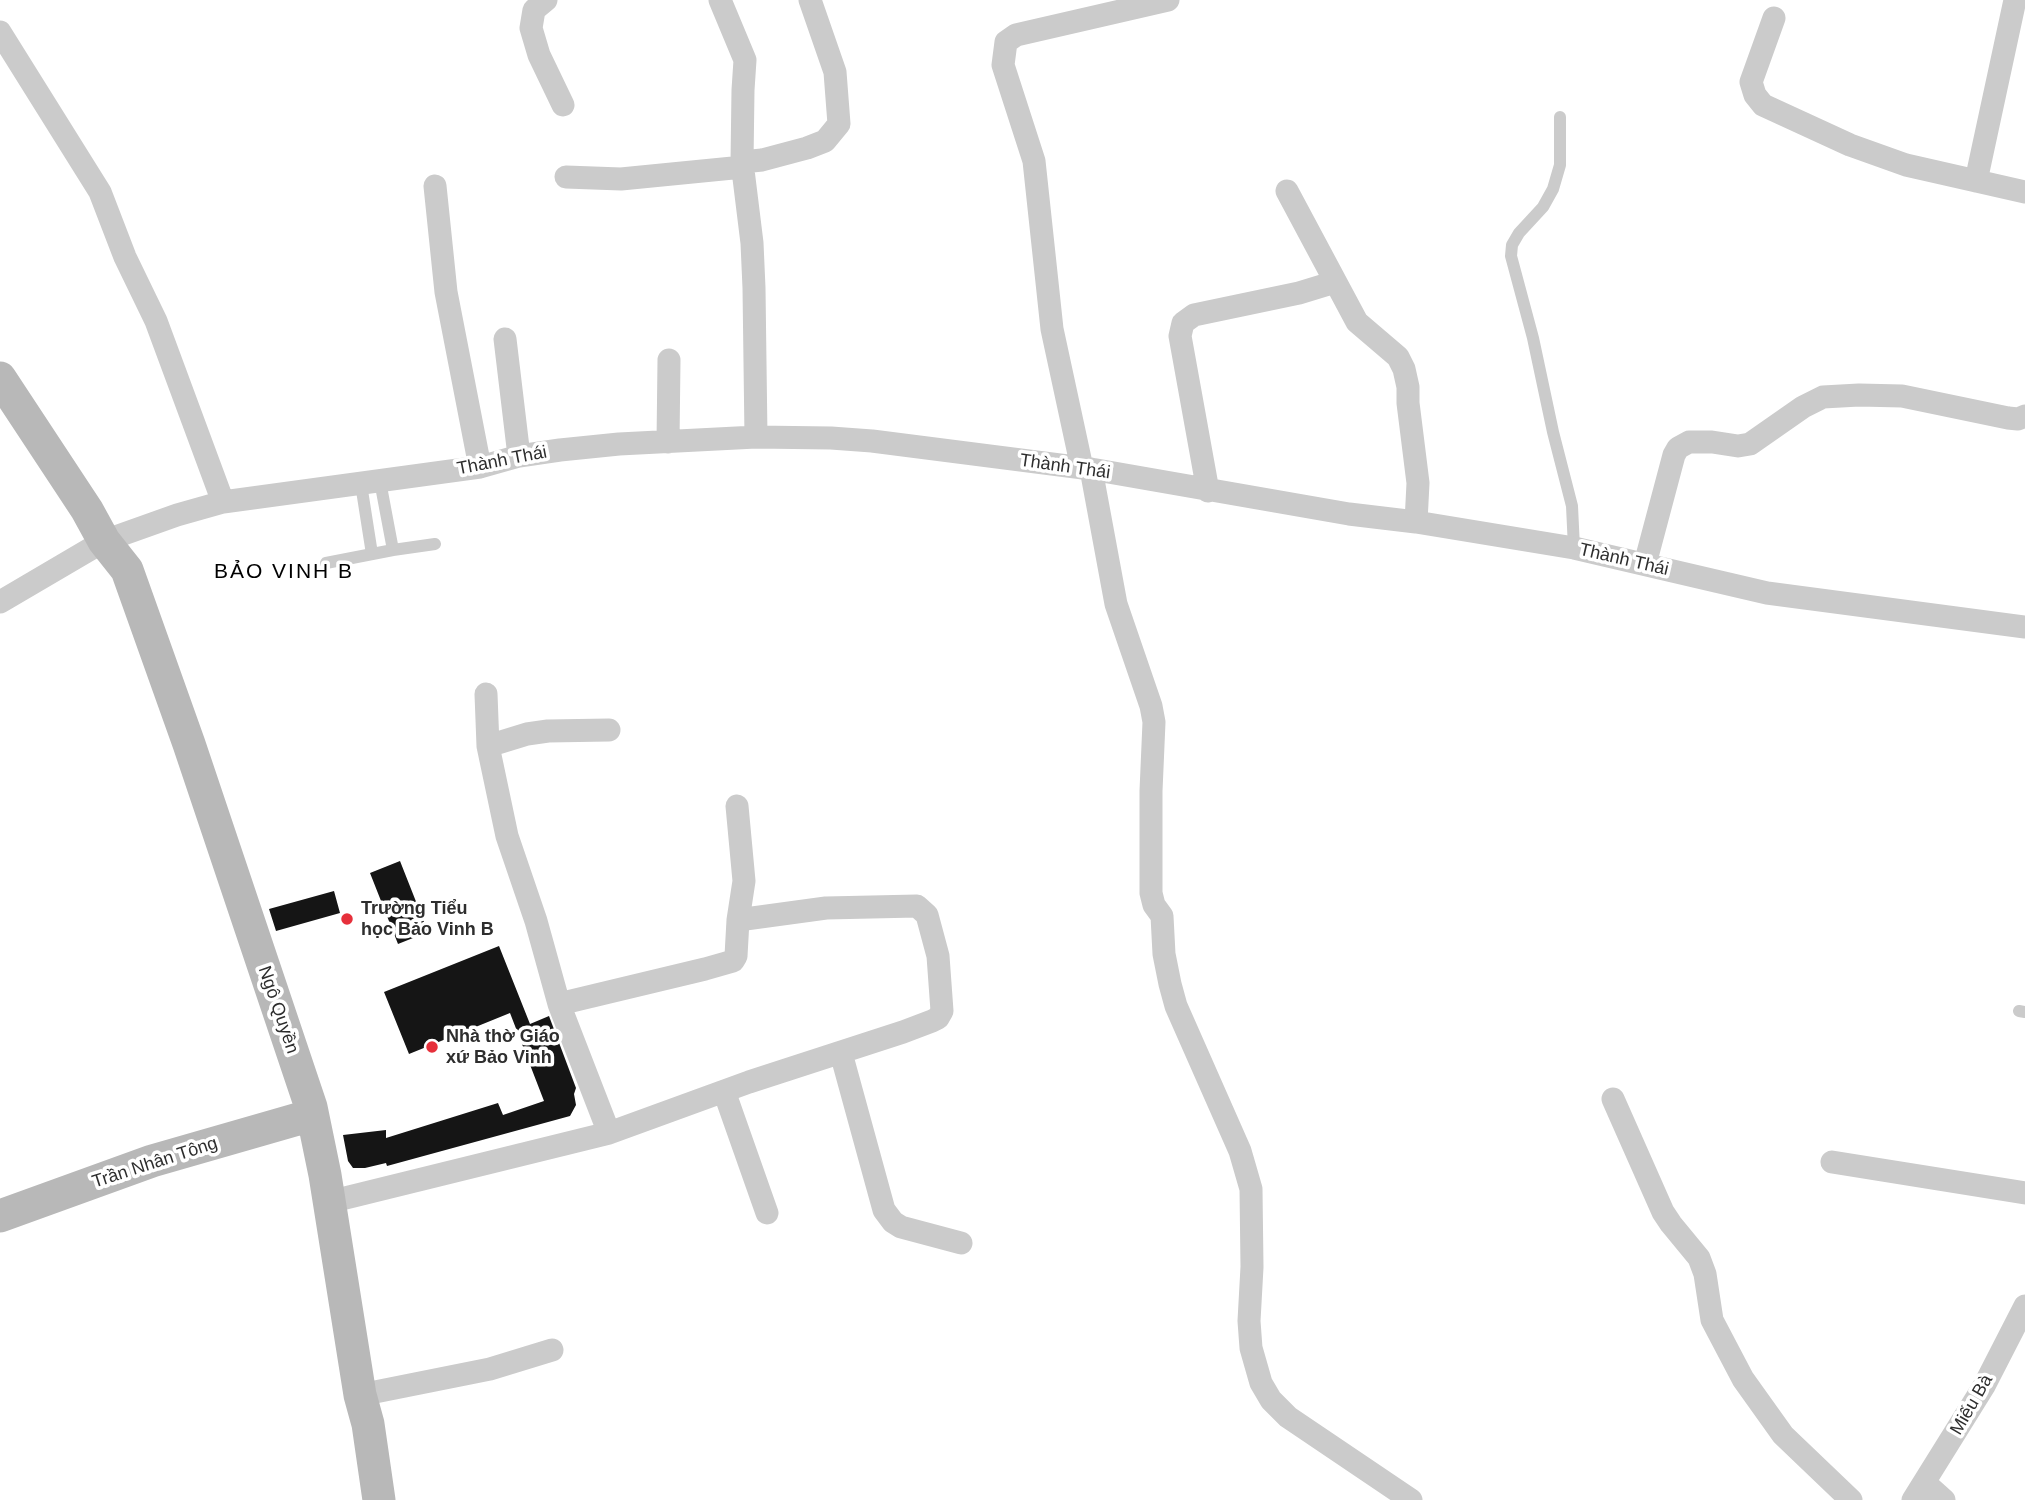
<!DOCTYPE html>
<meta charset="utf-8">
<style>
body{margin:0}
canvas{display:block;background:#fff}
</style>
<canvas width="2025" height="1500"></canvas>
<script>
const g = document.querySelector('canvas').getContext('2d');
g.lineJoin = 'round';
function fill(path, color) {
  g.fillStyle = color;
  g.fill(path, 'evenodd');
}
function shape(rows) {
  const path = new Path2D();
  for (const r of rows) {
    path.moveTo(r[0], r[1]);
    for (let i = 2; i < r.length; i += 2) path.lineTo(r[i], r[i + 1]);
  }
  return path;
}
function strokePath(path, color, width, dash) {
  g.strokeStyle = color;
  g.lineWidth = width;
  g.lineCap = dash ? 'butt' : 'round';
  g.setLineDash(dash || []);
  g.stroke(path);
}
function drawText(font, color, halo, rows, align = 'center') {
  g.font = font + ' Helvetica,sans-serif';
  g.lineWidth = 7;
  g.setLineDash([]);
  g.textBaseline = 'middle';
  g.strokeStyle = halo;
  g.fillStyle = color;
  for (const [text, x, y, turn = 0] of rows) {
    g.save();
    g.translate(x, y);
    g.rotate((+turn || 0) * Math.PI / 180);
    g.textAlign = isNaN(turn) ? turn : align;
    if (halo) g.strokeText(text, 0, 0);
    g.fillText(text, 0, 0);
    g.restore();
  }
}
const building = shape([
 [400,861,428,932,398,944,370,873],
 [334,891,340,913,276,931,269,909],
 [499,946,530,1024,549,1016,576,1088,574,1094,576,1105,570,1116,387,1166,386,1163,365,1168,353,1168,348,1161,343,1135,386,1130,386,1138,498,1103,503,1115,544,1101,510,1013,409,1054,384,992]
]);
const lane = shape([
 [1560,117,1560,165,1553,189,1543,207,1519,233,1512,245,1511,256,1533,338,1553,432,1572,506,1574,548],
 [380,481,393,550],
 [361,484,372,554],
 [326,563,393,550,435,544],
 [2019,1011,2025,1012]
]);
const street = shape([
 [546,0,534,10,531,28,539,55,563,105],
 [720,0,745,60,743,90,742,162],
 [1774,18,1751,82,1755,95,1763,105,1850,145,1906,165,2025,192],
 [0,32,100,192,125,257,156,321,223,502],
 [566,177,621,179,743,167],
 [1976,181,2015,0],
 [435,186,446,292,480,467],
 [1287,191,1357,322,1398,357,1404,369,1408,387,1408,403,1418,483,1416,522],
 [505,339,519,456],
 [756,437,754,288,752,243,742,162,762,160,807,148,825,141,839,124,835,72,810,0],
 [668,442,669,360],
 [1082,468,1052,329,1034,161,1003,65,1006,42,1016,35,1168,0],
 [1091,469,1116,604,1151,706,1154,722,1151,791,1151,893,1154,905,1162,916,1164,954,1170,984,1176,1006,1240,1151,1251,1189,1252,1267,1249,1321,1251,1348,1261,1383,1271,1400,1288,1417,1411,1500],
 [1208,491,1180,336,1183,323,1194,315,1299,293,1335,282],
 [1645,564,1674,455,1678,448,1689,442,1712,442,1738,446,1750,444,1803,407,1823,397,1859,395,1902,396,2008,418,2018,419,2025,416],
 [0,602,104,541,177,515,223,502,480,467,519,456,560,450,619,444,756,437,831,438,872,441,1091,469,1349,514,1416,522,1574,548,1767,593,2025,627],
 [486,694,488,746],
 [609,730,548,731,527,734,488,746,507,836,536,921,559,1004,609,1133],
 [559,1004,705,969,733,961,736,956,738,920,744,881,737,806],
 [841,1053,884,1210,893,1222,901,1227,961,1243],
 [724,1091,767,1213],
 [1613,1099,1663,1212,1671,1224,1699,1258,1705,1274,1712,1320,1743,1379,1783,1435,1851,1500],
 [1832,1162,2025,1193],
 [329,1202,609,1133,749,1082,903,1032,932,1021,938,1018,942,1011,938,956,927,915,917,906,826,908,738,920],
 [360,1395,490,1369,552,1350],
 [1925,1483,1944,1500],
 [1913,1500,1984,1386,2025,1306]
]);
const secondary = shape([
 [0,378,87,510,104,541,127,570,189,744,311,1107,325,1175,360,1395,368,1424,379,1500],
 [0,1216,152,1161,312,1115]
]);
const markers = [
 [347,919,7,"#e6303b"],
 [432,1047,7,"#e6303b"]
];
const streetNames = [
 ["Thành Thái",502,461,-11],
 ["Thành Thái",1065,467,8],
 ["Thành Thái",1624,560,13],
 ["Ngô Quyền",278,1010,71],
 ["Trần Nhân Tông",155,1163,-18],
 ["Miếu Bà",1972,1405,-60]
];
const poiNames = [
 ["Trường Tiểu",361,909],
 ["học Bảo Vinh B",361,930],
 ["Nhà thờ Giáo",446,1037],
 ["xứ Bảo Vinh",446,1058]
];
const quarterNames = [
 ["BẢO VINH B",284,572]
];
fill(building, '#151515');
strokePath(lane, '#cbcbcb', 12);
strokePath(street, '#cbcbcb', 23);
strokePath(secondary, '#b8b8b8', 33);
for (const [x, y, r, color] of markers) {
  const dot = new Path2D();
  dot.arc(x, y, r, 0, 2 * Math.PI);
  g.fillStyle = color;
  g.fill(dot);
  strokePath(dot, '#fff', 2.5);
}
drawText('18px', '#2e2e2e', '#fff', streetNames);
drawText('bold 18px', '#2e2e2e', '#fff', poiNames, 'left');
g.letterSpacing = '2px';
drawText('21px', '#000', '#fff', quarterNames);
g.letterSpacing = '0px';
</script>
